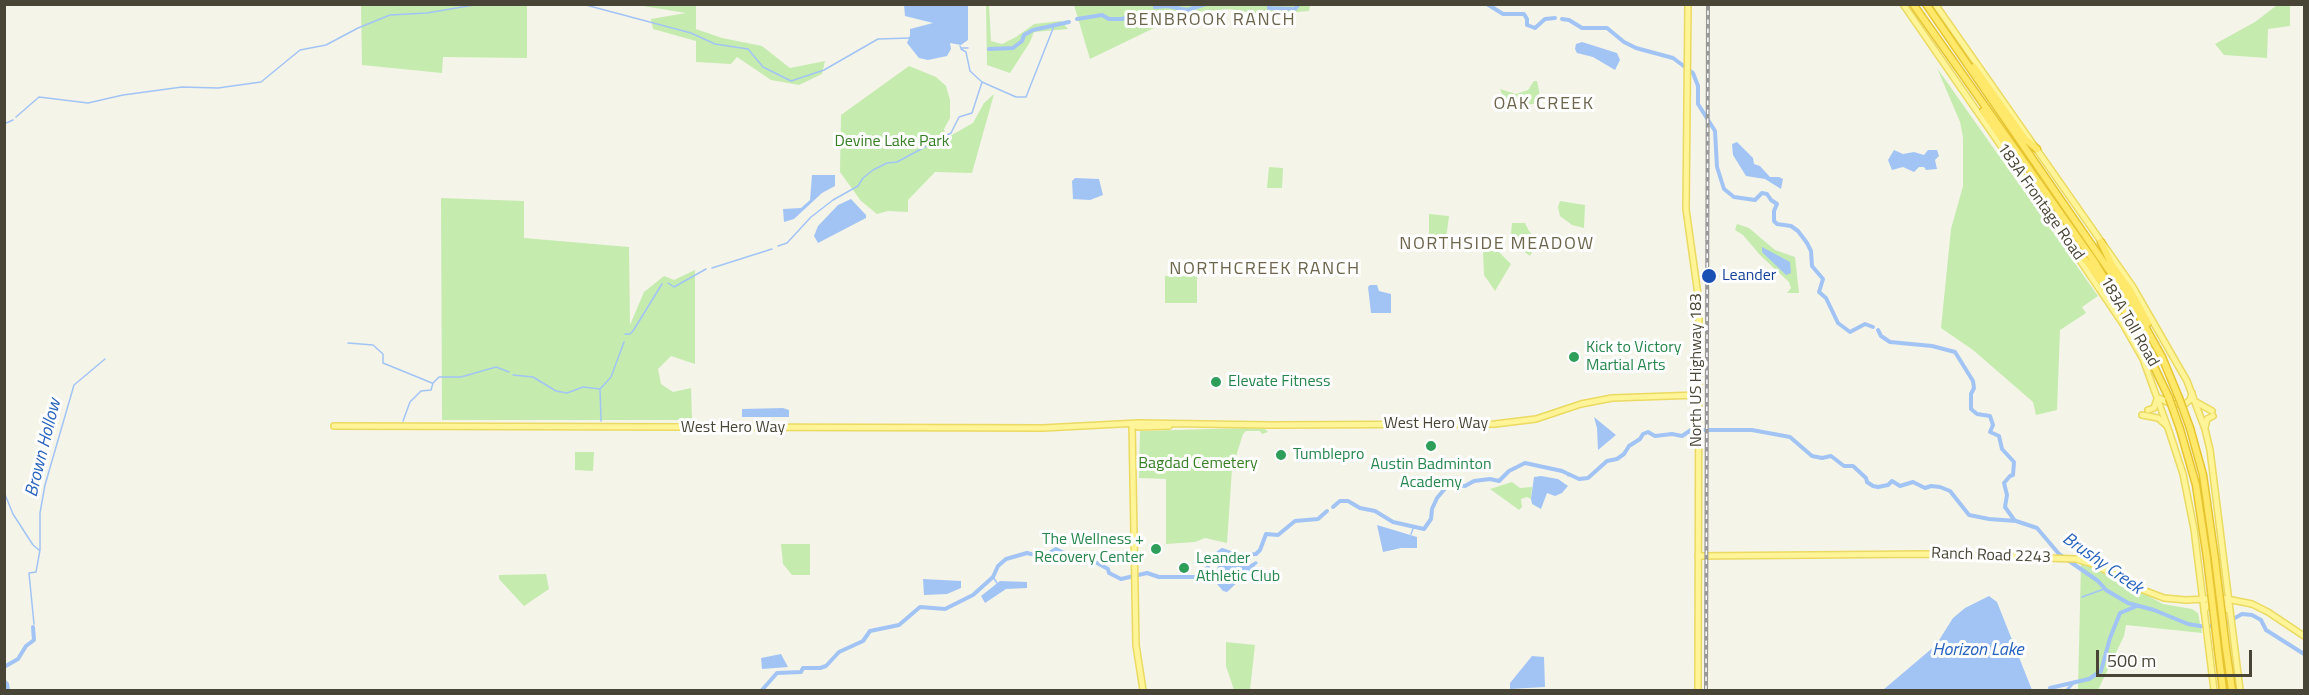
<!DOCTYPE html>
<style>
body{margin:0}
#map{position:relative;width:2309px;height:695px;overflow:hidden;background:#f5f4e9;font-family:"Titillium Web",sans-serif}
canvas{display:block}
.frame{position:absolute;inset:0;border:6px solid #494536;pointer-events:none}
.scale{position:absolute;left:2096px;top:650px;width:156px;height:27px;box-sizing:border-box;border:3px solid #494536;border-top:0;padding-left:8px;font-size:18px;line-height:21px;white-space:nowrap;color:#494536;-webkit-text-stroke:4px #fff;paint-order:stroke}
</style>
<div id="map">
<canvas width="2309" height="695"></canvas>
<div class="frame"></div>
<div class="scale">500 m</div>
</div>
<script>
const g = document.querySelector('canvas').getContext('2d');
g.lineJoin = 'round';
function fill(path, color) {
  g.fillStyle = color;
  g.fill(path, 'evenodd');
}
function shape(rows) {
  const path = new Path2D();
  for (const r of rows) {
    path.moveTo(r[0], r[1]);
    for (let i = 2; i < r.length; i += 2) path.lineTo(r[i], r[i + 1]);
  }
  return path;
}
function strokePath(path, color, width, dash) {
  g.strokeStyle = color;
  g.lineWidth = width;
  g.lineCap = dash ? 'butt' : 'round';
  g.setLineDash(dash || []);
  g.stroke(path);
}
function drawText(font, color, halo, rows, align = 'center') {
  g.font = font + ' "Titillium Web",sans-serif';
  g.lineWidth = 6;
  g.setLineDash([]);
  g.textBaseline = 'middle';
  g.strokeStyle = halo;
  g.fillStyle = color;
  for (const [text, x, y, turn = 0] of rows) {
    g.save();
    g.translate(x, y);
    g.rotate((+turn || 0) * Math.PI / 180);
    g.textAlign = isNaN(turn) ? turn : align;
    if (halo) g.strokeText(text, 0, 0);
    g.fillText(text, 0, 0);
    g.restore();
  }
}
const green = shape([
 [361,5,527,5,527,58,443,57,442,73,362,65],
 [637,5,696,5,696,29,722,38,762,46,790,68,825,61,822,74,799,85,771,80,737,57,731,64,696,62,696,41,653,29,651,19,686,13],
 [986,5,989,5,991,41,1002,44,1016,37,1034,24,1061,21,1068,29,1034,32,1030,42,1010,73,987,65],
 [1074,5,1314,5,1310,6,1309,11,1272,14,1271,16,1229,9,1185,13,1090,59],
 [2277,5,2290,5,2290,26,2268,29,2267,58,2224,55,2215,44,2255,22],
 [909,66,936,77,946,86,950,100,950,118,944,129,946,136,950,136,973,123,984,103,994,94,972,173,935,172,908,200,908,212,888,211,877,214,861,201,840,172,841,115],
 [1937,68,2098,296,2082,307,2086,313,2060,330,2057,410,2036,415,2033,402,1973,350,1941,328,1951,229,1963,186,1963,137,1960,122],
 [1534,81,1537,81,1539,90,1540,99,1537,103,1508,109,1500,89,1516,94,1528,90],
 [1269,167,1283,168,1282,188,1267,188],
 [441,198,524,201,524,238,629,247,630,325,644,292,664,276,674,280,695,270,695,364,671,356,658,369,661,384,673,392,691,388,692,420,442,420],
 [1560,201,1585,205,1584,228,1572,225,1560,216,1558,207],
 [1429,214,1449,216,1446,239,1429,236],
 [1512,223,1525,223,1529,231,1538,241,1530,256,1515,245,1511,235],
 [1737,224,1749,228,1775,250,1795,257,1799,293,1787,293,1791,288,1789,282,1760,255,1743,235,1735,230],
 [1483,251,1498,251,1511,264,1495,291,1484,275],
 [1165,276,1197,276,1197,303,1165,303],
 [1246,428,1265,429,1268,432,1262,434,1260,431,1246,431,1243,434,1232,469,1227,543,1205,538,1195,542,1166,544,1166,479,1139,478,1140,431],
 [575,452,594,452,593,471,575,470],
 [1512,482,1520,488,1532,487,1531,499,1527,497,1521,499,1522,507,1519,510,1490,489],
 [781,544,810,544,810,575,792,575,783,564],
 [2081,563,2088,563,2163,604,2192,609,2198,613,2202,633,2126,625,2124,636,2098,690,2078,690],
 [546,574,549,589,524,606,499,579,499,575],
 [1226,642,1255,645,1250,690,1234,690,1226,666]
]);
const water = shape([
 [904,5,968,5,968,40,961,45,950,43,951,49,947,56,928,60,919,58,907,43,910,35,910,29,933,23,905,16],
 [1582,42,1617,53,1620,60,1615,70,1593,57,1577,53,1575,49,1576,44],
 [1737,142,1753,158,1754,164,1760,166,1770,177,1779,177,1783,179,1781,189,1765,179,1746,176,1733,155,1732,144],
 [1894,150,1903,154,1914,152,1924,155,1928,150,1937,150,1939,156,1935,160,1937,169,1926,170,1924,167,1919,167,1914,172,1903,167,1892,170,1888,160],
 [812,175,835,175,835,186,822,193,794,219,784,222,783,209,801,208,810,200],
 [1075,178,1099,179,1103,195,1090,200,1073,199,1072,181],
 [851,199,866,215,866,218,818,243,814,236,818,226,838,205],
 [1762,247,1790,262,1791,273,1786,275,1762,252],
 [1370,285,1377,285,1379,291,1391,294,1391,313,1371,313,1368,287],
 [783,408,789,410,789,417,742,417,742,409],
 [1594,417,1616,435,1598,450,1597,428],
 [1541,476,1558,479,1568,486,1562,493,1555,496,1547,493,1541,509,1532,504,1531,499,1534,477],
 [1377,525,1417,537,1417,548,1401,548,1383,552],
 [1220,560,1234,566,1247,566,1256,561,1258,563,1227,592,1223,591,1217,584,1218,562],
 [923,579,961,581,961,588,947,594,924,595],
 [1000,581,1027,582,1027,588,1006,589,985,603,981,596],
 [1989,596,1997,602,2032,690,1985,690,1983,689,1975,690,1883,690,1936,645,1953,618,1965,608],
 [781,654,788,667,762,669,761,658],
 [1532,656,1544,657,1545,687,1510,689,1510,683]
]);
const stream = shape([
 [582,4,691,33,715,44,748,49,763,67,791,81,824,70,878,39,910,38],
 [960,46,961,48,968,48],
 [961,49,966,52,970,71,982,82,1016,97,1026,97,1054,26],
 [16,117,39,97,88,103,123,95,182,87,218,88,261,82,300,50,326,45,358,28,390,15,427,13,480,4],
 [4,124,13,120],
 [778,246,787,243,811,217,833,200,858,186,863,178,873,170,887,163,897,162,951,133,959,117,972,113,982,82],
 [712,268,772,249],
 [668,283,674,287,706,269],
 [625,334,630,334,633,331,662,284],
 [348,343,373,345,383,354,383,363,432,383],
 [513,375,533,377,556,391,567,393,583,387,600,389,611,377,624,342],
 [600,389,601,421],
 [403,421,410,402,421,391,431,390,433,383,439,377,461,377,496,367,509,372],
 [1568,476,1570,474],
 [4,492,13,514,33,545,39,550],
 [1411,534,1414,526],
 [1230,565,1241,556],
 [993,577,997,583],
 [2082,597,2104,589],
 [34,624,29,573,36,572,40,550,40,513,45,485,74,385,105,359]
]);
const canal = shape([
 [2067,690,2074,682]
]);
const river = shape([
 [1269,4,1269,8,1295,9,1299,4],
 [1487,4,1503,14,1524,14,1527,19,1527,25,1535,28,1545,19,1555,18],
 [1155,7,1168,6,1187,10,1206,4],
 [1077,19,1102,15,1109,19,1122,19,1142,12],
 [1562,19,1569,20,1582,28,1607,28,1624,42,1636,48,1673,58,1693,73,1698,86,1698,104,1715,131,1717,167,1724,189,1734,197,1755,200,1762,193,1767,194,1771,200,1777,204,1774,211,1774,221,1777,224,1791,226,1798,231,1807,243,1811,251,1812,266,1823,279,1819,292,1826,298,1838,323,1850,332,1865,324,1873,327],
 [989,49,1013,48,1022,41,1024,35,1033,30,1069,22],
 [1878,330,1881,336,1890,342,1932,346,1955,352,1973,381,1974,388,1971,394,1971,409,1977,414,1990,416,1993,425,1990,432,1999,436,2002,449,2014,462,2013,475,2010,476,2004,483,2007,495,2005,507,2015,521],
 [1333,507,1340,501,1348,501,1360,508,1375,511,1393,522,1424,529,1431,519,1432,509,1437,498,1448,485,1465,486,1474,481,1490,479,1499,481,1509,471,1525,463,1562,471,1579,479,1588,478,1607,461,1617,459,1624,454,1629,446,1640,439,1643,434,1648,432,1655,436,1672,434,1682,436,1691,430,1752,430,1790,437,1812,456,1822,458,1831,456,1844,466,1853,466,1866,478,1867,482,1873,486,1878,487,1888,485,1892,481,1900,486,1913,482,1925,488,1931,486,1940,487,1950,491,1969,515,1989,519,2016,521,2037,528,2059,554,2098,581,2106,590,2128,603,2154,610,2188,624,2206,627,2226,623,2242,614,2252,615,2261,620,2266,630,2304,654],
 [4,667,18,659,26,646,34,640,33,627],
 [4,681,7,684,8,690],
 [2050,688,2089,679,2101,671,2110,638,2120,613,2137,606],
 [762,690,777,673,801,672,803,668,820,668,826,666,839,652,863,641,870,631,899,625,920,607,945,609,973,595,993,577,998,566,1006,559,1027,553,1043,557,1056,549,1066,554,1083,555,1108,569,1109,573,1121,579,1147,573,1159,577,1202,577,1207,571,1209,560,1222,550,1236,555,1256,554,1260,550,1266,534,1278,535,1295,521,1318,519,1327,511]
]);
const major = shape([
 [1688,4,1686,209,1699,302,1698,690],
 [1903,4,2068,243],
 [1935,4,2133,287,2187,381,2205,429,2210,450,2240,690],
 [2075,253,2123,324,2143,359,2169,431,2183,474,2194,529,2214,690],
 [2159,398,2171,404,2185,404,2190,400,2192,393],
 [2196,402,2212,411],
 [2148,410,2154,408,2157,399],
 [2142,415,2158,418,2167,426],
 [1132,425,1136,645,1143,690],
 [1132,425,1138,427,1169,426],
 [334,426,1043,428,1138,423,1270,425,1495,424,1536,419,1581,404,1612,398,1698,395],
 [2205,428,2207,419,2213,416],
 [1698,556,1927,554,2076,559,2096,565,2143,590,2164,598,2186,600,2222,598,2252,604,2268,612,2304,636],
 [2204,611,2209,603,2216,603,2225,604,2228,610]
]);
const highway = shape([
 [1913,4,2094,261,2138,333,2169,398],
 [1926,4,2133,305,2162,357,2179,398],
 [1974,67,2025,139,2037,149],
 [1983,111,2009,149,2012,162],
 [2066,240,2089,264,2109,293],
 [2101,242,2112,265,2130,290,2148,323],
 [2190,428,2203,475,2215,559],
 [2180,429,2196,485,2207,558],
 [2226,648,2232,690],
 [2218,650,2223,690]
]);
const rail = shape([
 [1706,690,1708,4]
]);
const highwayBridge = shape([
 [2169,398,2180,429],
 [2179,398,2190,428],
 [2207,558,2218,650],
 [2215,559,2226,648]
]);
const markers = [
 [1709,276,8,"#1a4fb4"],
 [1574,357,6,"#2e9e5b"],
 [1216,382,6,"#2e9e5b"],
 [1431,446,6,"#2e9e5b"],
 [1281,455,6,"#2e9e5b"],
 [1156,549,6,"#2e9e5b"],
 [1184,568,6,"#2e9e5b"]
];
const parkNames = [
 ["Devine Lake Park",892,142],
 ["Bagdad Cemetery",1198,464]
];
const streetNames = [
 ["183A Frontage Road",2040,202,55],
 ["183A Toll Road",2129,322,60],
 ["North US Highway 183",1697,370,-90],
 ["West Hero Way",1436,424],
 ["West Hero Way",733,428],
 ["Ranch Road 2243",1991,556,2]
];
const transitNames = [
 ["Leander",1722,276]
];
const leisureNames = [
 ["Kick to Victory",1586,348],
 ["Martial Arts",1586,366],
 ["Elevate Fitness",1228,382],
 ["Tumblepro",1293,455],
 ["Austin Badminton",1431,465,"center"],
 ["Academy",1431,483,"center"],
 ["The Wellness +",1144,540,"right"],
 ["Recovery Center",1144,558,"right"],
 ["Leander",1196,559],
 ["Athletic Club",1196,577]
];
const neighbourhoodNames = [
 ["BENBROOK RANCH",1211,21],
 ["OAK CREEK",1544,105],
 ["NORTHSIDE MEADOW",1497,245],
 ["NORTHCREEK RANCH",1265,270]
];
const waterNames = [
 ["Brown Hollow",44,448,-76],
 ["Brushy Creek",2102,564,35],
 ["Horizon Lake",1978,651]
];
fill(green, '#c5ebaf');
fill(water, '#a2c4f5');
strokePath(stream, '#a2c4f5', 1.5);
strokePath(canal, '#a2c4f5', 3);
strokePath(river, '#a2c4f5', 4);
strokePath(major, '#ebda61', 8);
strokePath(highway, '#e6c531', 9);
strokePath(major, '#fff498', 5);
strokePath(highway, '#ffe86a', 6);
strokePath(rail, '#989898', 4);
strokePath(rail, '#fff', 1.5, [4.5]);
strokePath(highwayBridge, '#e6c531', 9, []);
strokePath(highwayBridge, '#ffe86a', 6);
for (const [x, y, r, color] of markers) {
  const dot = new Path2D();
  dot.arc(x, y, r, 0, 2 * Math.PI);
  g.fillStyle = color;
  g.fill(dot);
  strokePath(dot, '#fff', 2);
}
drawText('16px', '#377f25', '#fff', parkNames);
drawText('16px', '#494536', '#fff', streetNames);
drawText('16px', '#164399', '#fff', transitNames, 'left');
drawText('16px', '#27864d', '#fff', leisureNames, 'left');
g.letterSpacing = '1.5px';
drawText('18px', '#6d664d', '#fff', neighbourhoodNames);
g.letterSpacing = '0px';
drawText('italic 18px', '#2863bc', '#fff', waterNames);
</script>
